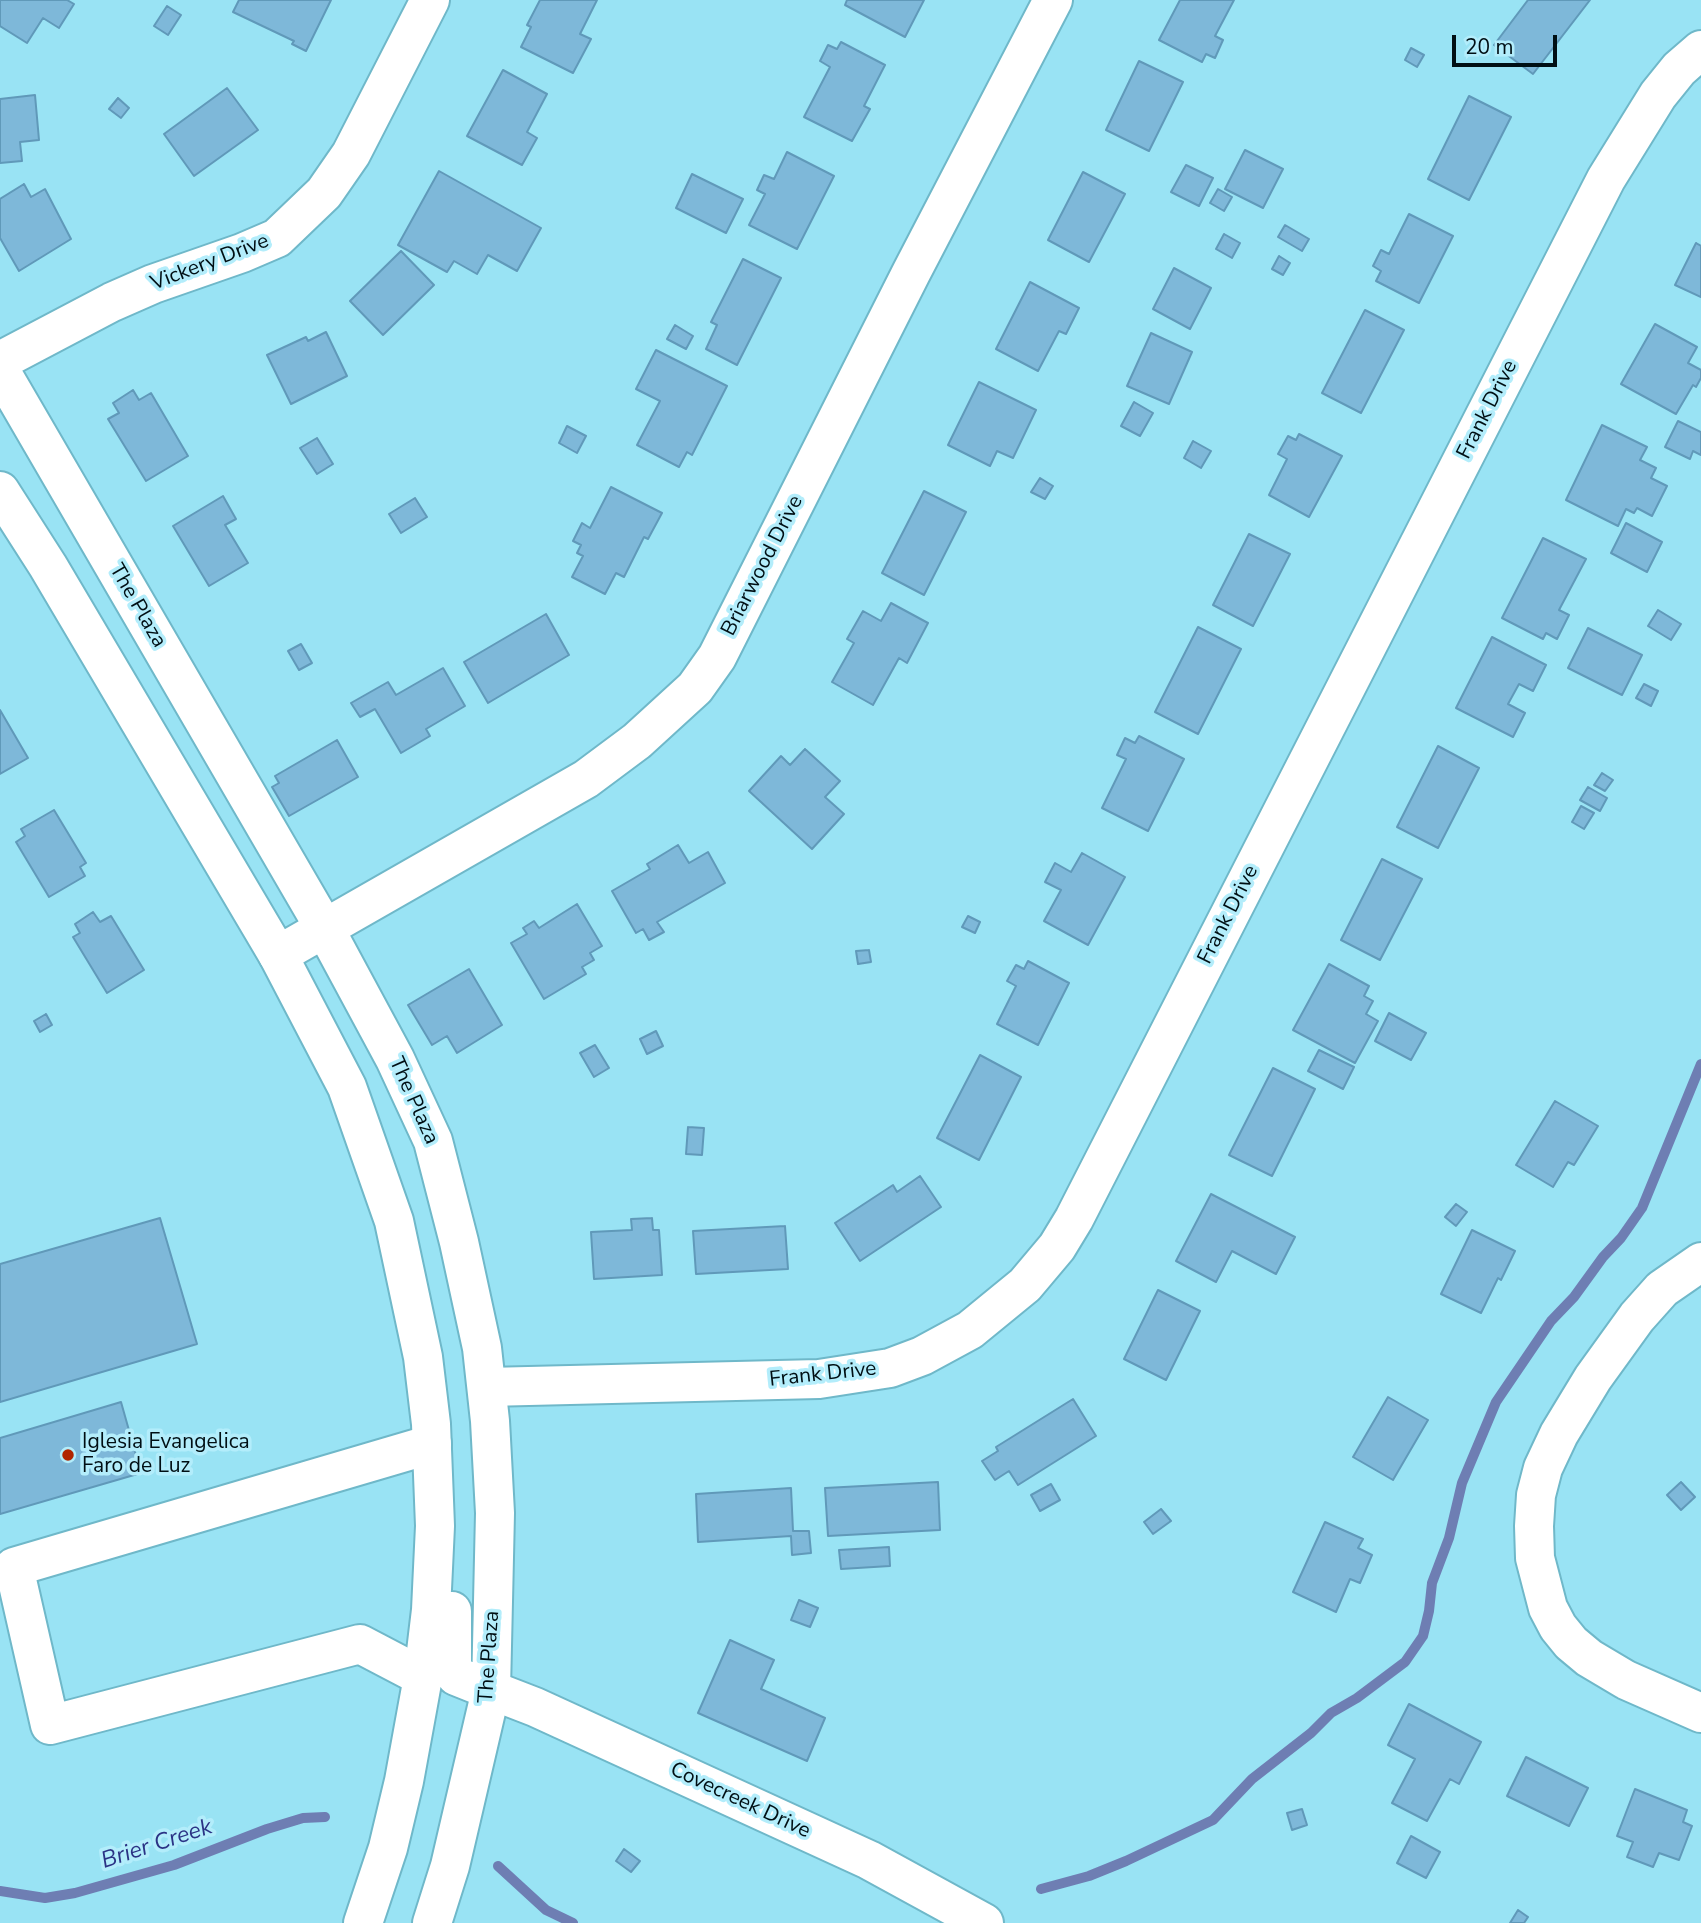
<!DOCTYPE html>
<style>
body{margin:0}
#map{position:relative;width:1701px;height:1923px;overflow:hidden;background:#99e3f4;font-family:"Nunito Sans",sans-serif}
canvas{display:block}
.scale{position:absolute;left:1452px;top:35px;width:105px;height:32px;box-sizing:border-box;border:4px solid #000f14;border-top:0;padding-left:9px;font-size:21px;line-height:24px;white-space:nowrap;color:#000f14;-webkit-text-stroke:5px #b3edfb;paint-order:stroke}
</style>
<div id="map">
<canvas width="1701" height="1923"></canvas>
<div class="scale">20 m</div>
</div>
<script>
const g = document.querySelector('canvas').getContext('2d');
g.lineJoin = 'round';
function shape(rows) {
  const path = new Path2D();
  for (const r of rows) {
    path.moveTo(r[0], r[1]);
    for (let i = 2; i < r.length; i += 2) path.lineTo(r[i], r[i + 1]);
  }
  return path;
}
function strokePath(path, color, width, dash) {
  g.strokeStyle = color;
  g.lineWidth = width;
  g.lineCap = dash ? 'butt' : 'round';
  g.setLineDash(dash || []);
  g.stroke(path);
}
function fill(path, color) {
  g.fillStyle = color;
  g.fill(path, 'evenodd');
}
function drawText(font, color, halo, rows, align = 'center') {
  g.font = font + ' "Nunito Sans",sans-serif';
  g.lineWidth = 7;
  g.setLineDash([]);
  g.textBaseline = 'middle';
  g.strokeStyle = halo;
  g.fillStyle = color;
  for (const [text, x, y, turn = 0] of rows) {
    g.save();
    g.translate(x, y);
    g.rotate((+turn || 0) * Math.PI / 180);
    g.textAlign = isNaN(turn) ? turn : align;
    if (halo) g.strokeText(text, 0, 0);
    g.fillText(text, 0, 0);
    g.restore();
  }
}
const stream = shape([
 [498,1866,546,1910,573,1923],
 [1041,1889,1089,1876,1126,1861,1213,1820,1252,1779,1311,1733,1331,1713,1357,1698,1405,1662,1423,1636,1429,1611,1432,1583,1449,1538,1462,1483,1496,1402,1551,1321,1574,1297,1603,1257,1621,1238,1642,1208,1701,1064],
 [0,1891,45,1898,75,1893,174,1865,267,1829,303,1818,325,1817]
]);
const building = shape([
 [0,0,67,0,74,4,59,28,43,18,27,43,0,26,0,0],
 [239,0,331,0,306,51,292,44,294,41,233,12,239,0],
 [540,0,597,0,580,34,591,39,573,73,521,47,531,27,527,25,540,0],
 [847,0,924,0,905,37,845,5,847,0],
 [1180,0,1234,0,1215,36,1223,40,1215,58,1206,54,1202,62,1159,40,1180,0],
 [1528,0,1590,0,1533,74,1494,45,1528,0],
 [167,6,181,15,168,35,154,26,167,6],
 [841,42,885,65,864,106,870,109,852,141,804,117,830,67,820,61,828,45,837,49,841,42],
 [1411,48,1424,55,1417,67,1405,60,1411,48],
 [1139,61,1183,82,1149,151,1106,130,1139,61],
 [503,70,547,94,527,132,537,138,522,165,467,136,503,70],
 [227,88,258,130,194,176,164,134,227,88],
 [35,95,39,140,20,142,22,161,0,163,0,99,35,95],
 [1469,96,1511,117,1469,200,1428,179,1469,96],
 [118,98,129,108,121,118,109,109,118,98],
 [1245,150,1283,169,1263,208,1225,189,1245,150],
 [787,152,834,176,797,249,749,225,765,194,757,190,764,175,774,179,787,152],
 [1186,165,1213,178,1199,206,1171,192,1186,165],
 [439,171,541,228,517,271,488,255,477,274,454,261,447,272,398,245,439,171],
 [1083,172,1125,194,1089,262,1048,240,1083,172],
 [692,174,743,199,726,233,676,208,692,174],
 [24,184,31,197,45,189,71,239,19,271,0,238,0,199,24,184],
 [1218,189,1232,197,1224,211,1210,203,1218,189],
 [1409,214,1453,236,1419,303,1376,281,1381,271,1373,266,1381,250,1389,254,1409,214],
 [1285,225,1309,239,1302,251,1278,237,1285,225],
 [1224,234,1240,243,1232,258,1216,249,1224,234],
 [1696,243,1701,246,1701,297,1675,285,1696,243],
 [401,251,434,285,383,335,350,301,401,251],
 [1279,256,1290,263,1283,275,1272,269,1279,256],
 [743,259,781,278,737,365,706,349,717,325,711,322,743,259],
 [1174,268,1211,288,1190,329,1153,309,1174,268],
 [1030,282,1079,308,1066,334,1059,331,1038,371,996,349,1030,282],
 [1365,310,1404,330,1361,413,1322,393,1365,310],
 [1655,324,1697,347,1688,363,1701,370,1701,378,1696,387,1693,385,1676,414,1621,384,1655,324],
 [675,325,693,336,686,349,667,339,675,325],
 [326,332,347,376,291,404,267,355,306,337,308,341,326,332],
 [1151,333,1192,352,1169,404,1127,386,1151,333],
 [656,350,727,386,692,455,687,452,679,467,637,445,660,401,636,389,656,350],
 [979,382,1036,410,1013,458,997,451,990,466,948,445,979,382],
 [133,390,139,400,151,393,188,456,146,481,108,419,119,413,113,403,133,390],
 [1134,402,1153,413,1140,436,1121,426,1134,402],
 [1678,421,1701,432,1701,455,1693,451,1690,459,1665,447,1678,421],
 [1602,425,1647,447,1640,460,1656,468,1651,478,1667,486,1652,516,1637,508,1634,513,1626,509,1618,526,1566,500,1602,425],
 [567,426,586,436,577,453,559,443,567,426],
 [1299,434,1342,456,1309,517,1269,495,1287,459,1278,454,1288,436,1296,440,1299,434],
 [317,438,333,464,317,474,300,448,317,438],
 [1193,441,1211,451,1201,468,1184,458,1193,441],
 [1040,478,1053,486,1045,499,1031,492,1040,478],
 [611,487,662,513,648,539,644,537,624,577,616,573,605,594,572,577,583,556,577,553,581,545,573,541,582,523,590,528,611,487],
 [924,491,966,512,924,595,882,573,924,491],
 [223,496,236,519,225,525,248,563,209,586,173,526,223,496],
 [415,498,427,517,401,533,389,514,415,498],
 [1626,523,1662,542,1647,572,1611,553,1626,523],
 [1249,534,1290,554,1253,626,1213,605,1249,534],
 [1543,538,1586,559,1559,610,1569,615,1557,639,1546,633,1543,639,1502,618,1543,538],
 [891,603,928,623,907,663,899,658,873,705,832,682,854,643,847,639,863,611,881,621,891,603],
 [1658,610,1681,624,1671,640,1648,626,1658,610],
 [546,614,569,655,488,703,464,662,546,614],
 [1198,627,1241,649,1198,734,1155,712,1198,627],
 [1588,628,1642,655,1622,695,1568,668,1588,628],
 [1492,637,1546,665,1533,691,1519,684,1508,704,1525,713,1513,737,1456,708,1492,637],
 [301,644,312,663,299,670,288,651,301,644],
 [443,668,465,706,426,729,430,736,401,753,375,709,360,717,351,703,388,682,396,695,443,668],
 [1644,684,1658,691,1651,706,1636,698,1644,684],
 [0,710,28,758,0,774,0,710],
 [1139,736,1184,759,1148,831,1102,808,1126,759,1117,755,1125,738,1135,743,1139,736],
 [337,740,358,777,289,816,272,787,279,783,275,776,337,740],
 [1438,746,1479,768,1438,848,1397,827,1438,746],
 [805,749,840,781,825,797,844,814,812,849,749,791,781,756,790,765,805,749],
 [1602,773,1613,780,1605,791,1594,785,1602,773],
 [1588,787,1607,798,1600,811,1580,800,1588,787],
 [1581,806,1594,813,1584,829,1572,822,1581,806],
 [54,810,86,863,80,867,85,876,49,897,16,842,25,836,21,829,54,810],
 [678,845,689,863,708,852,725,883,657,922,664,932,649,940,643,929,636,933,612,891,650,869,647,864,678,845],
 [1082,853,1125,877,1088,945,1044,921,1061,890,1045,882,1055,863,1071,872,1082,853],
 [1382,859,1422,879,1380,960,1341,940,1382,859],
 [577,904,602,946,590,953,594,960,582,967,586,974,544,999,511,943,527,934,523,928,534,921,539,928,577,904],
 [93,912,100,922,111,916,144,970,107,993,73,937,80,933,75,924,93,912],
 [968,916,980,922,975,933,962,927,968,916],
 [869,950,871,962,858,964,856,951,869,950],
 [1028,961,1069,983,1038,1045,997,1024,1016,986,1007,981,1016,965,1024,969,1028,961],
 [1329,964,1369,986,1364,996,1373,1001,1366,1014,1378,1021,1355,1063,1293,1030,1329,964],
 [469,969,502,1025,457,1053,447,1036,432,1045,408,1005,469,969],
 [1389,1013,1426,1033,1411,1060,1375,1041,1389,1013],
 [46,1014,52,1025,40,1032,34,1021,46,1014],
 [656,1031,663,1046,647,1054,640,1039,656,1031],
 [595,1045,609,1068,594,1077,580,1053,595,1045],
 [1319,1050,1354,1067,1343,1089,1308,1071,1319,1050],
 [980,1055,1021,1077,979,1160,937,1138,980,1055],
 [1273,1068,1315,1089,1272,1176,1229,1155,1273,1068],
 [1555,1101,1598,1126,1574,1165,1568,1162,1553,1187,1516,1165,1555,1101],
 [688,1127,704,1128,702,1155,686,1154,688,1127],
 [920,1176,941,1207,860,1261,835,1223,893,1185,897,1192,920,1176],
 [1211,1194,1295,1237,1276,1274,1232,1251,1216,1282,1176,1261,1211,1194],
 [1456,1204,1467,1212,1456,1226,1445,1217,1456,1204],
 [160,1218,197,1344,0,1402,0,1264,160,1218],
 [652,1218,653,1230,659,1230,662,1275,594,1279,591,1232,632,1230,631,1219,652,1218],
 [785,1226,788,1269,696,1274,693,1231,785,1226],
 [1472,1230,1515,1251,1501,1280,1498,1278,1481,1313,1441,1294,1472,1230],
 [1158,1290,1200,1311,1166,1380,1124,1359,1158,1290],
 [1388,1397,1428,1420,1393,1480,1353,1457,1388,1397],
 [1073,1399,1096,1436,1018,1485,1009,1471,995,1480,982,1461,998,1451,996,1447,1073,1399],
 [121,1402,141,1473,0,1514,0,1438,121,1402],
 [938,1482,940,1530,828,1536,825,1488,938,1482],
 [1681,1482,1695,1497,1681,1510,1667,1495,1681,1482],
 [1051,1484,1060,1500,1040,1511,1031,1495,1051,1484],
 [791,1488,793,1531,809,1531,811,1553,792,1555,791,1536,698,1542,696,1494,791,1488],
 [1161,1509,1171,1521,1153,1534,1144,1522,1161,1509],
 [1325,1522,1363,1539,1358,1548,1372,1555,1360,1583,1350,1579,1336,1612,1293,1592,1325,1522],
 [889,1547,890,1566,841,1569,839,1550,889,1547],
 [799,1600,818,1608,810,1627,791,1620,799,1600],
 [730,1640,774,1660,761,1689,825,1718,807,1761,698,1713,730,1640],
 [1409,1704,1481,1742,1459,1784,1450,1779,1427,1821,1392,1803,1415,1759,1388,1745,1409,1704],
 [1526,1757,1588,1788,1569,1826,1507,1796,1526,1757],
 [1635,1789,1687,1810,1683,1822,1692,1826,1679,1860,1659,1853,1653,1867,1627,1857,1633,1842,1617,1836,1635,1789],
 [1302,1809,1307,1825,1292,1830,1287,1813,1302,1809],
 [1411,1836,1440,1852,1426,1878,1397,1863,1411,1836],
 [624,1849,640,1861,631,1872,616,1861,624,1849],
 [1518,1910,1528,1917,1524,1923,1510,1923,1518,1910]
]);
const minor = shape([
 [0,361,112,302,153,284,242,253,277,238,324,193,351,154,430,0],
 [278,955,586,779,637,741,695,688,717,657,911,273,1053,0],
 [1701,1262,1662,1289,1637,1317,1593,1378,1559,1434,1543,1468,1536,1495,1534,1526,1535,1558,1548,1608,1558,1627,1571,1643,1589,1658,1626,1680,1701,1713],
 [487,1387,819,1379,890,1368,922,1356,970,1330,1025,1285,1057,1247,1074,1219,1606,179,1658,95,1679,69,1701,50],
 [423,1677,360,1644,50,1725,14,1567,432,1444],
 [491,1690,535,1707,869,1860,984,1923]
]);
const major = shape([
 [0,370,325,929,395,1059,433,1141,459,1242,482,1348,490,1421,495,1513,491,1690,450,1866,432,1923],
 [0,491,48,566,278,955,347,1087,394,1221,423,1357,431,1424,435,1526,431,1610,423,1677,404,1781,388,1848,363,1923],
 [452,1611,452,1665,456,1676,491,1690]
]);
const markers = [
 [68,1455,7,"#b12500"]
];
const streetNames = [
 ["Vickery Drive",210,263,-21],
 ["Frank Drive",1488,410,-63],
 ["Briarwood Drive",763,566,-63],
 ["The Plaza",137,606,60],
 ["Frank Drive",1229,915,-63],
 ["The Plaza",413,1101,66],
 ["Frank Drive",823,1375,-6],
 ["The Plaza",490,1657,-86],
 ["Covecreek Drive",740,1801,25]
];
const poiNames = [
 ["Iglesia Evangelica",82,1443],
 ["Faro de Luz",82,1467]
];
const waterNames = [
 ["Brier Creek",157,1845,-18]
];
strokePath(stream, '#6e7eb3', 10);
fill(building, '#7eb8d9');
strokePath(building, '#6099b9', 2);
strokePath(minor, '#6fb8c9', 42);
strokePath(major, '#6fb8c9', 42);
strokePath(minor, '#fff', 38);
strokePath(major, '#fff', 38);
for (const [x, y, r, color] of markers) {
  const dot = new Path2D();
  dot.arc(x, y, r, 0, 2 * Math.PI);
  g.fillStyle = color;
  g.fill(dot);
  strokePath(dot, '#b3edfb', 2.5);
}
drawText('21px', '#000f14', '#b3edfb', streetNames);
drawText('21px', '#000f14', '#b3edfb', poiNames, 'left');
drawText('italic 23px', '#2b3385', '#b3edfb', waterNames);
</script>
